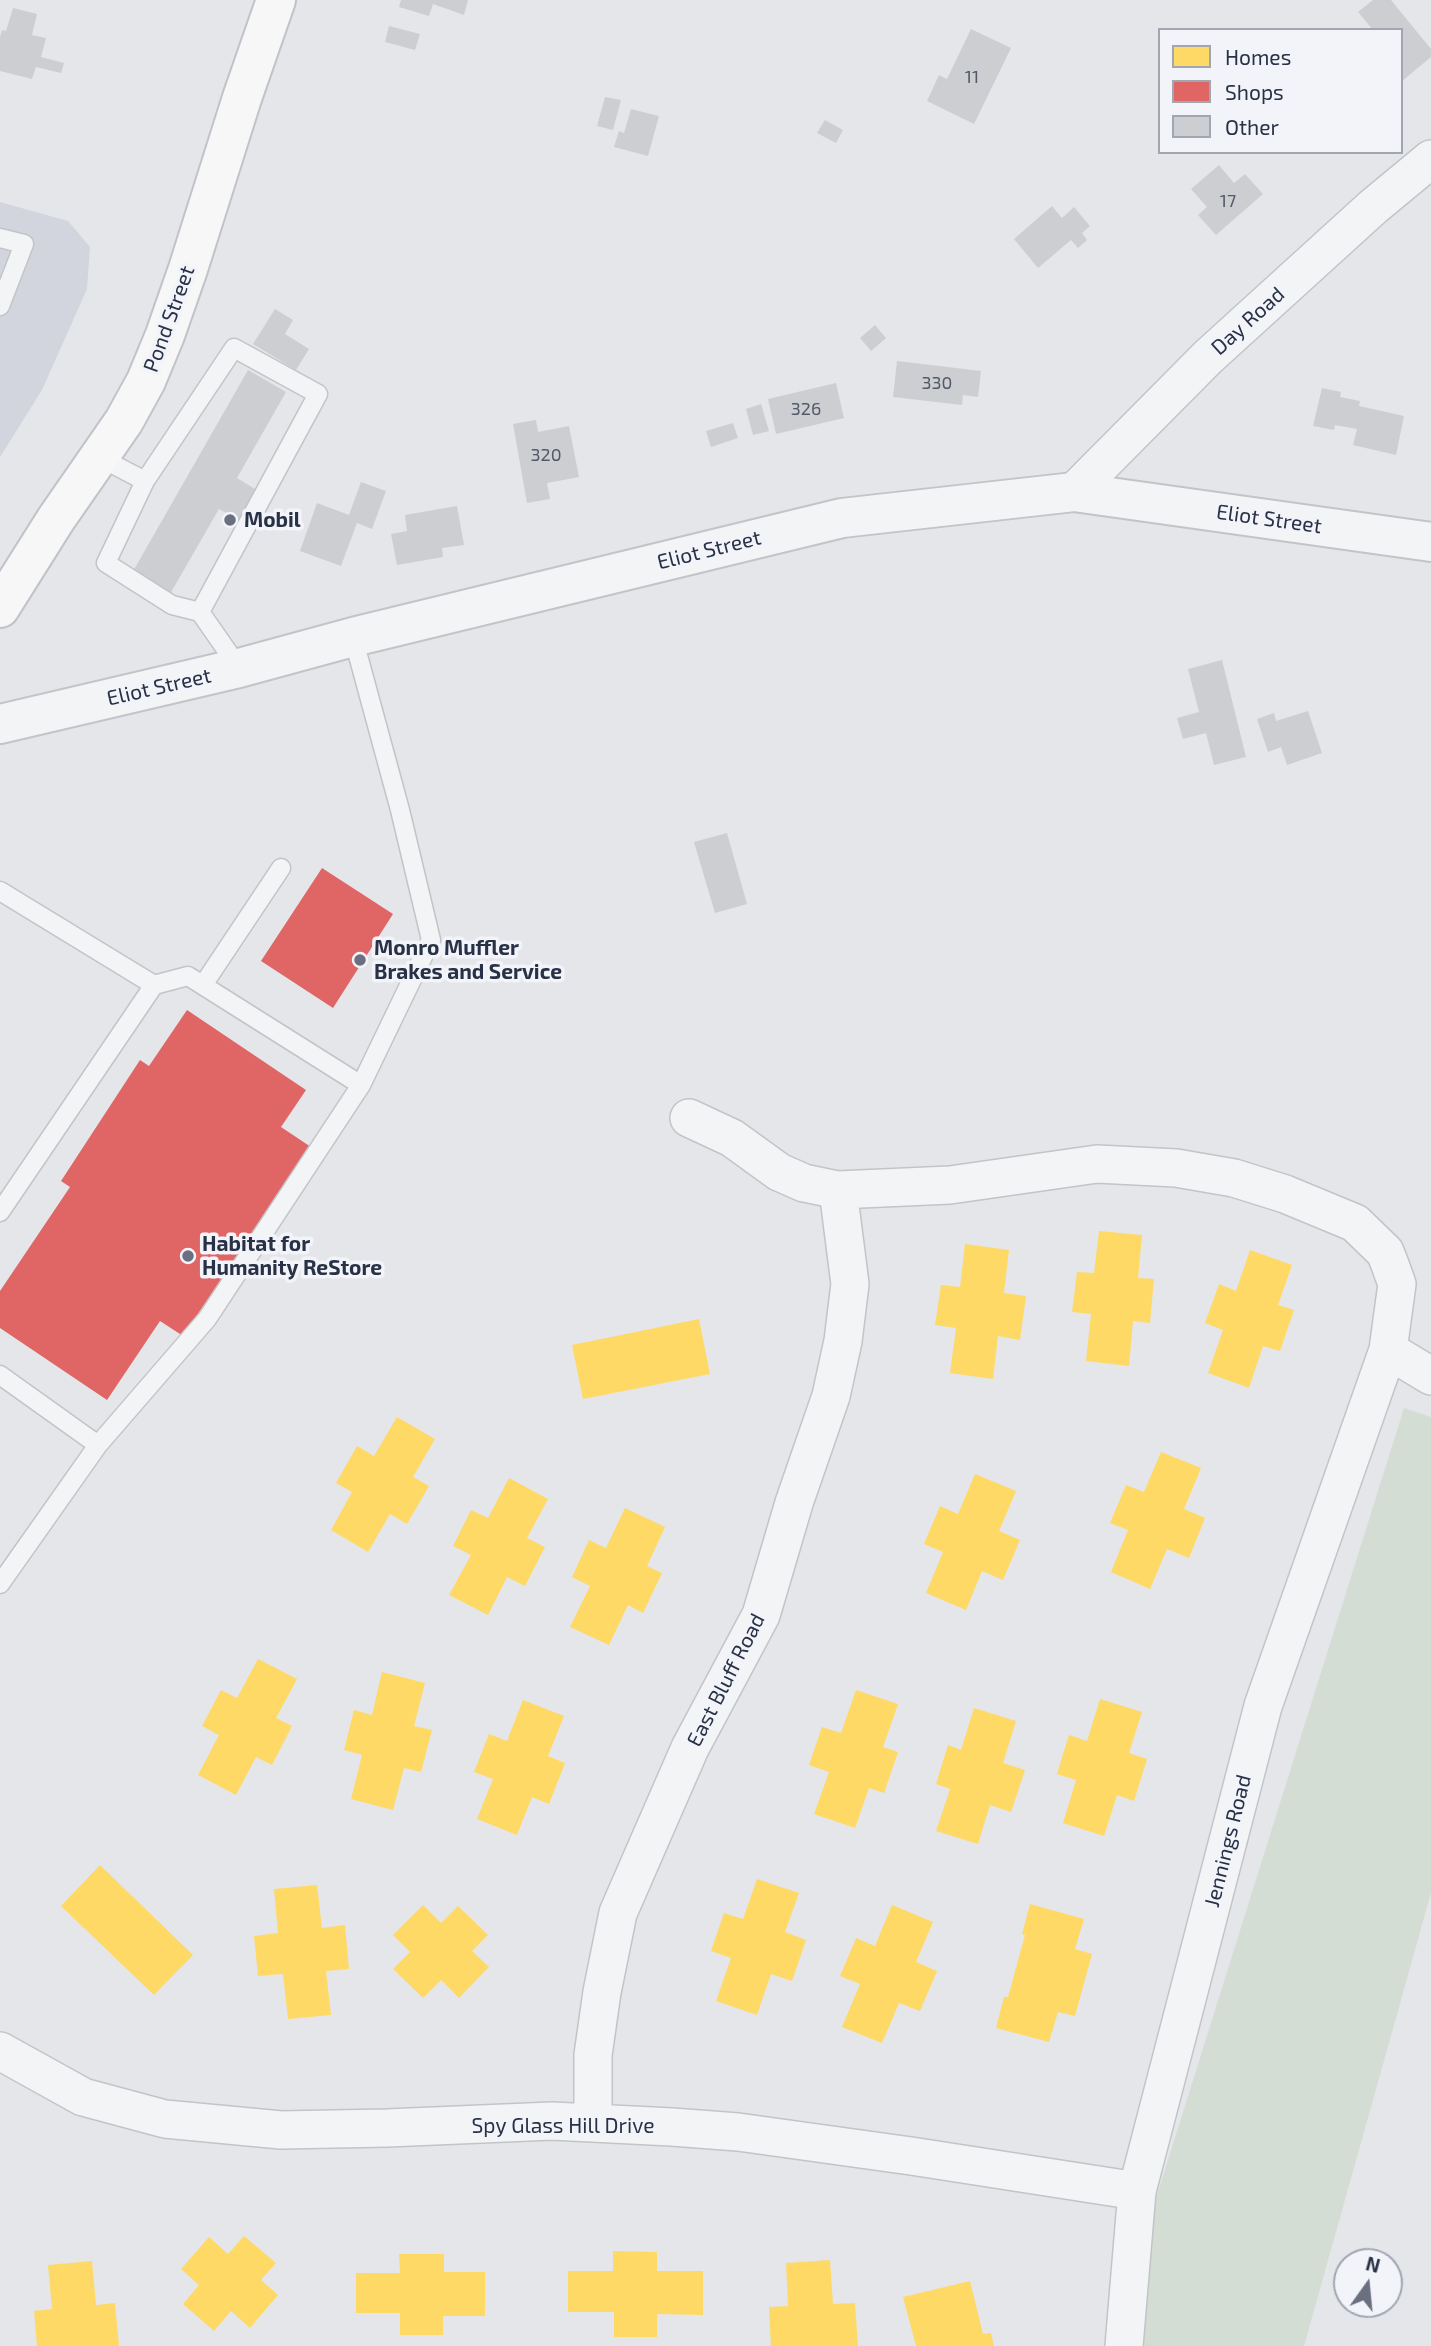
<!DOCTYPE html>
<style>
body{margin:0}
#map{position:relative;width:1431px;height:2346px;overflow:hidden;background:#e4e6ea;font-family:"Exo 2",sans-serif}
canvas{display:block}
.legend{position:absolute;left:1158px;top:28px;width:245px;height:126px;box-sizing:border-box;background:#f2f4f9;border:2px solid #a1a6b1;margin:0;padding:9px 12px;list-style:none;font-size:21px;color:#283145}
.legend li{display:flex;align-items:center;gap:14px;height:35px}
.legend b{width:35px;border:2px solid #a1a6b1}
.north{position:absolute;left:1333px;top:2248px;width:70px;height:70px;box-sizing:border-box;background:#f2f4f9;border:2px solid #a1a6b1;border-radius:50%;rotate:15deg;font-size:19px;font-weight:700;line-height:28px;text-align:center;color:#283145}
.north::after{content:'';display:block;margin:auto;width:24px;height:32px;background:#6a707f;clip-path:polygon(50% 0,100% 100%,50% 72%,0 100%)}
</style>
<div id="map">
<canvas width="1431" height="2346"></canvas>
<ul class="legend">
<li><b style="height:19px;background:#ffd966"></b>Homes</li>
<li><b style="height:19px;background:#e06666"></b>Shops</li>
<li><b style="height:19px;background:#cdced2"></b>Other</li>
</ul>
<div class="north">N</div>
</div>
<script>
const g = document.querySelector('canvas').getContext('2d');
g.lineJoin = 'round';
function fill(path, color) {
  g.fillStyle = color;
  g.fill(path, 'evenodd');
}
function shape(rows) {
  const path = new Path2D();
  for (const r of rows) {
    path.moveTo(r[0], r[1]);
    for (let i = 2; i < r.length; i += 2) path.lineTo(r[i], r[i + 1]);
  }
  return path;
}
function strokePath(path, color, width, dash) {
  g.strokeStyle = color;
  g.lineWidth = width;
  g.lineCap = dash ? 'butt' : 'round';
  g.setLineDash(dash || []);
  g.stroke(path);
}
function drawText(font, color, halo, rows, align = 'center') {
  g.font = font + ' "Exo 2",sans-serif';
  g.lineWidth = 7;
  g.setLineDash([]);
  g.textBaseline = 'middle';
  g.strokeStyle = halo;
  g.fillStyle = color;
  for (const [text, x, y, turn = 0] of rows) {
    g.save();
    g.translate(x, y);
    g.rotate((+turn || 0) * Math.PI / 180);
    g.textAlign = isNaN(turn) ? turn : align;
    if (halo) g.strokeText(text, 0, 0);
    g.fillText(text, 0, 0);
    g.restore();
  }
}
const built = shape([
 [0,202,68,221,90,247,87,289,42,390,0,457]
]);
const green = shape([
 [1404,1408,1431,1417,1431,1893,1304,2346,1139,2346,1138,2300,1157,2195]
]);
const homes = shape([
 [1099,1231,1142,1235,1138,1278,1154,1279,1150,1323,1133,1321,1129,1366,1086,1361,1091,1314,1072,1312,1077,1272,1094,1273],
 [965,1244,1009,1250,1004,1293,1026,1296,1020,1340,998,1336,993,1379,950,1373,956,1328,935,1325,941,1285,960,1287],
 [1250,1250,1292,1265,1278,1305,1294,1310,1280,1351,1263,1346,1249,1388,1208,1373,1223,1330,1205,1323,1219,1284,1236,1291],
 [699,1319,710,1374,583,1399,572,1345],
 [397,1417,435,1439,413,1477,429,1486,407,1524,390,1514,368,1552,331,1530,352,1492,336,1483,357,1446,374,1456],
 [1161,1452,1201,1468,1184,1509,1205,1518,1189,1558,1167,1549,1150,1589,1111,1572,1128,1530,1110,1523,1126,1485,1144,1492],
 [975,1474,1016,1491,999,1531,1020,1540,1003,1580,982,1571,966,1610,926,1593,943,1552,924,1544,940,1506,958,1514],
 [509,1478,548,1499,527,1538,545,1547,525,1586,507,1577,488,1615,449,1595,471,1555,453,1546,471,1510,488,1518],
 [625,1508,665,1527,647,1566,662,1573,643,1613,628,1605,609,1645,570,1627,590,1586,572,1577,589,1540,606,1548],
 [258,1659,297,1679,276,1718,292,1726,272,1765,256,1757,236,1795,198,1775,219,1735,202,1726,221,1690,237,1698],
 [382,1672,425,1683,414,1726,432,1730,421,1772,404,1768,393,1810,351,1799,362,1755,344,1750,354,1710,372,1715],
 [856,1690,898,1704,883,1747,898,1752,884,1793,869,1788,855,1828,814,1814,829,1772,809,1765,822,1727,841,1733],
 [1100,1699,1142,1712,1129,1753,1147,1759,1134,1801,1117,1795,1104,1836,1063,1823,1076,1780,1057,1774,1069,1735,1087,1741],
 [523,1700,564,1716,548,1756,565,1763,549,1804,532,1797,517,1835,477,1819,493,1779,474,1772,489,1734,507,1741],
 [974,1708,1016,1721,1003,1763,1025,1770,1011,1812,990,1805,978,1844,936,1831,950,1789,936,1784,948,1745,961,1750],
 [100,1865,193,1955,154,1995,61,1906],
 [757,1879,799,1893,785,1932,806,1940,792,1981,771,1974,757,2015,716,2001,731,1958,711,1951,724,1913,743,1919],
 [317,1885,322,1928,345,1925,349,1969,326,1971,331,2015,288,2019,283,1974,258,1976,254,1936,278,1933,274,1889],
 [1030,1904,1084,1919,1075,1949,1092,1954,1075,2016,1058,2012,1049,2042,996,2028,1004,1997,1008,1997,1025,1935,1022,1934],
 [423,1905,441,1923,458,1906,488,1935,472,1951,489,1967,459,1998,441,1980,423,1998,393,1969,410,1952,393,1935],
 [892,1905,933,1922,916,1962,937,1971,920,2011,899,2003,882,2043,842,2027,860,1984,840,1976,856,1938,875,1946],
 [244,2236,276,2263,261,2280,278,2295,250,2328,231,2311,214,2331,183,2304,199,2285,181,2269,209,2237,228,2254],
 [613,2251,657,2252,657,2271,703,2271,703,2315,657,2314,657,2337,614,2337,614,2312,568,2312,568,2271,613,2271],
 [399,2254,444,2254,444,2272,485,2272,485,2316,443,2316,443,2335,400,2335,400,2313,356,2313,356,2273,400,2273],
 [830,2260,833,2304,855,2303,858,2346,771,2346,769,2307,788,2306,786,2263],
 [92,2261,96,2305,115,2303,119,2346,37,2346,34,2311,52,2309,48,2265],
 [970,2281,983,2334,991,2333,994,2346,916,2346,903,2297]
]);
const shops = shape([
 [322,868,393,914,333,1008,261,961],
 [187,1010,306,1090,281,1127,311,1147,183,1336,160,1321,107,1400,0,1328,0,1291,70,1187,61,1181,140,1060,149,1066]
]);
const building = shape([
 [401,0,468,0,464,15,433,4,429,16,399,7],
 [1373,0,1391,0,1431,49,1431,57,1401,82,1401,30,1373,30,1358,12],
 [13,8,37,14,32,35,46,38,41,57,64,63,61,73,36,67,32,79,0,71,0,37,2,30,6,31],
 [389,26,420,34,415,50,385,42],
 [971,29,1011,48,974,124,927,101,939,75,947,79],
 [605,97,621,100,613,130,597,126],
 [631,109,659,116,648,156,614,147,619,131,624,133],
 [825,120,843,130,836,143,817,133],
 [1219,165,1234,183,1245,174,1263,194,1216,235,1198,215,1207,207,1191,189],
 [1052,206,1062,218,1074,207,1090,226,1082,233,1087,240,1078,248,1071,240,1038,268,1014,239],
 [275,309,293,320,285,334,309,349,296,370,253,344],
 [875,325,886,338,871,351,860,338],
 [897,361,981,371,978,397,963,395,962,405,893,397],
 [248,370,286,392,237,478,260,492,242,522,219,509,170,594,132,573],
 [836,383,844,418,776,434,768,399],
 [1322,388,1341,392,1340,397,1360,401,1359,406,1404,416,1396,455,1353,445,1357,429,1335,425,1334,430,1313,426],
 [761,404,769,431,753,435,746,409],
 [536,420,538,432,569,426,579,477,547,483,550,499,527,503,513,424],
 [733,423,738,438,711,447,706,431],
 [361,482,386,491,372,529,357,523,341,566,300,551,317,503,349,515],
 [457,506,464,545,442,548,443,557,397,565,391,534,407,531,405,515],
 [1222,660,1246,757,1214,765,1206,733,1183,739,1177,718,1199,712,1188,669],
 [1308,711,1322,753,1287,765,1281,747,1268,752,1257,719,1274,713,1276,721],
 [727,833,747,904,715,913,694,842]
]);
const service = shape([
 [0,238,24,244,0,306],
 [99,457,145,481,106,563,172,605,200,612,239,668],
 [145,481,234,348,318,394,200,612],
 [353,637,400,810,431,940,361,1085],
 [0,891,154,985,0,1212],
 [203,985,281,868],
 [0,1375,98,1445,0,1584],
 [98,1445,207,1319,361,1085,188,976,154,985]
]);
const minor = shape([
 [1074,492,1208,357,1373,207,1431,159],
 [689,1118,732,1138,779,1172,804,1183,838,1190,950,1185,1097,1164,1176,1168,1234,1178,1285,1194,1355,1223,1385,1252,1389,1262,1397,1284,1388,1350,1263,1706,1137,2191,1124,2346],
 [1388,1350,1431,1376],
 [0,2051,83,2097,165,2119,281,2130,387,2128,552,2121,672,2127,738,2132,911,2156,1137,2191],
 [593,2123,593,2055,602,1992,618,1913,690,1748,761,1615,794,1503,831,1396,843,1341,850,1284,838,1190]
]);
const tertiary = shape([
 [0,724,239,668,353,637,842,518,1074,492,1431,542]
]);
const primary = shape([
 [0,608,56,519,124,421,146,381,165,335,188,269,242,98,276,0]
]);
const markers = [
 [230,520,7,"#6a707f"],
 [360,960,7,"#6a707f"],
 [188,1256,7,"#6a707f"]
];
const numberNames = [
 ["11",972,77],
 ["17",1228,201],
 ["330",937,383],
 ["326",806,409],
 ["320",546,455]
];
const streetNames = [
 ["Pond Street",169,319,-70],
 ["Day Road",1248,321,-42],
 ["Eliot Street",1269,519,8],
 ["Eliot Street",709,550,-14],
 ["Eliot Street",159,687,-13],
 ["East Bluff Road",726,1680,-63],
 ["Jennings Road",1228,1841,-76],
 ["Spy Glass Hill Drive",563,2126]
];
const poiNames = [
 ["Mobil",244,520],
 ["Monro Muffler",374,948],
 ["Brakes and Service",374,972],
 ["Habitat for",202,1244],
 ["Humanity ReStore",202,1268]
];
fill(built, '#d2d5dd');
fill(green, '#d4ddd4');
fill(homes, '#ffd966');
fill(shops, '#e06666');
fill(building, '#cdced2');
strokePath(service, '#c2c4c8', 21);
strokePath(minor, '#c2c4c8', 40);
strokePath(tertiary, '#c2c4c8', 42);
strokePath(primary, '#c0c3c8', 42);
strokePath(service, '#f3f4f6', 18);
strokePath(minor, '#f3f4f6', 37);
strokePath(tertiary, '#f3f4f6', 38);
strokePath(primary, '#f7f7f8', 38);
for (const [x, y, r, color] of markers) {
  const dot = new Path2D();
  dot.arc(x, y, r, 0, 2 * Math.PI);
  g.fillStyle = color;
  g.fill(dot);
  strokePath(dot, '#f2f4f9', 2.5);
}
drawText('18px', '#525969', null, numberNames);
drawText('21px', '#283145', '#f2f4f9', streetNames);
drawText('bold 21px', '#283145', '#f2f4f9', poiNames, 'left');
</script>
